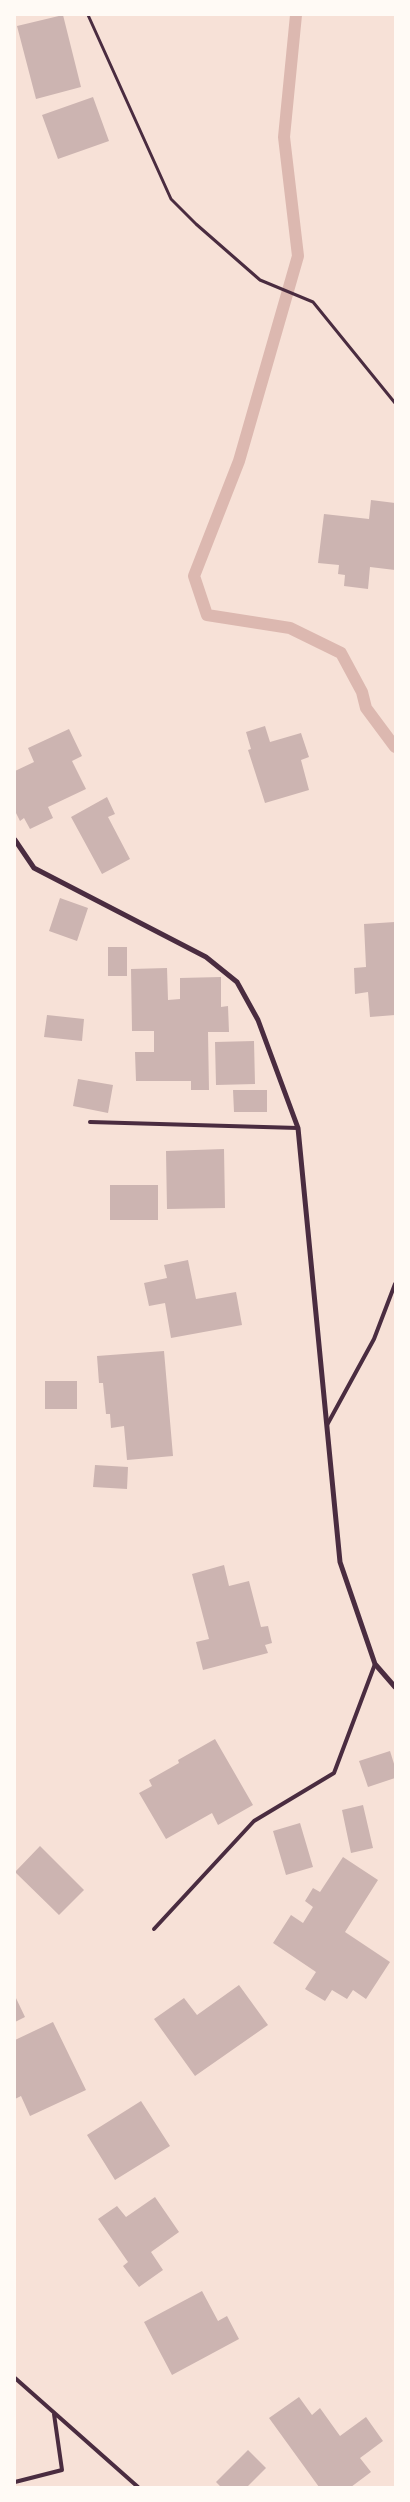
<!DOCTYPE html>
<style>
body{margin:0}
#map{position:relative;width:410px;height:2502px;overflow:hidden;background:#f7e1d7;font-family:"Crimson Pro",serif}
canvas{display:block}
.frame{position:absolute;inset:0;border:16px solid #fffaf5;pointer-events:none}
</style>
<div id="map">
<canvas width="410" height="2502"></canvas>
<div class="frame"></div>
</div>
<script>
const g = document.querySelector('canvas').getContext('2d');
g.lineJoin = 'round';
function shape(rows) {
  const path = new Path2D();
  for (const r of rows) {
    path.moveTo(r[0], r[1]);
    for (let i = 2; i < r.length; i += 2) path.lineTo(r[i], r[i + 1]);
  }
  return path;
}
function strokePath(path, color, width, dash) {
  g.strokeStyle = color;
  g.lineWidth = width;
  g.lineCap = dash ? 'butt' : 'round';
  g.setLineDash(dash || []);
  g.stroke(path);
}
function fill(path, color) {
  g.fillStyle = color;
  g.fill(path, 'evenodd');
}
const stream = shape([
 [296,15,284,137,298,256,239,461,194,576,207,615,290,628,341,653,362,692,366,708,395,747]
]);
const building = shape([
 [63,15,81,87,36,99,17,26],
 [93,97,109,141,58,159,42,115],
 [371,500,395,503,395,570,370,567,368,589,344,586,345,575,338,574,339,565,318,563,324,514,369,519],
 [265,726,270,742,301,733,309,757,301,760,309,790,265,803,248,750,251,749,246,732],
 [69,729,82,756,72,761,86,789,48,807,53,818,30,829,24,818,20,821,15,811,15,771,34,762,28,748],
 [107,797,115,814,108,817,130,859,102,874,71,817],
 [60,898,88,908,77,941,49,931],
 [395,922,395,1015,370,1017,368,992,355,994,354,968,366,967,364,924],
 [108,947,127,947,127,976,108,976],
 [167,968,168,1000,180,999,180,978,221,977,221,1007,228,1006,229,1032,208,1032,209,1090,191,1090,191,1081,136,1081,135,1052,154,1052,154,1031,132,1031,131,969],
 [47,1015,84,1019,82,1041,44,1037],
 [254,1041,255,1084,216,1085,215,1042],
 [78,1079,113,1085,108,1113,73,1106],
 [233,1090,267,1090,267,1112,234,1112],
 [224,1149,225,1208,167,1209,166,1151],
 [110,1185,158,1185,158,1220,110,1220],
 [188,1260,196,1299,236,1292,242,1325,171,1338,165,1303,149,1306,144,1283,167,1278,164,1265],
 [164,1351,173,1456,127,1460,124,1426,111,1428,110,1414,106,1414,103,1383,99,1383,97,1356],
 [45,1381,77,1381,77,1409,45,1409],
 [95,1465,128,1467,127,1489,93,1487],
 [224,1565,229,1586,249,1581,261,1627,268,1626,272,1643,265,1645,268,1653,203,1670,196,1642,209,1639,192,1574],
 [215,1739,253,1805,218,1825,212,1813,166,1839,139,1793,152,1786,149,1780,179,1763,178,1760],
 [390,1751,395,1767,395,1778,368,1787,359,1761],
 [363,1805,373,1848,351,1853,342,1810],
 [300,1823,313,1867,286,1875,273,1831],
 [40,1846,84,1890,59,1915,15,1872],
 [343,1857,378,1880,345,1932,390,1962,366,1999,353,1990,347,1999,332,1990,325,2001,305,1989,316,1972,273,1943,291,1915,303,1923,313,1907,305,1901,313,1888,320,1892],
 [239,1985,268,2025,195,2076,154,2019,184,1998,197,2015],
 [15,1996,25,2017,15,2022],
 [53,2022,86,2090,30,2116,21,2096,15,2099,15,2040],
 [141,2101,170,2146,115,2180,87,2135],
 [155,2197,179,2232,151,2252,163,2270,139,2287,123,2266,128,2262,98,2219,117,2206,126,2217],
 [202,2291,218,2321,227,2316,239,2339,172,2375,144,2322],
 [299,2397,312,2415,320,2408,340,2436,366,2417,383,2441,360,2458,371,2472,351,2487,319,2487,269,2418],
 [248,2450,266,2468,247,2487,221,2487,216,2482]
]);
const path = shape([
 [88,15,171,199,196,224,260,280,313,302,395,403]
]);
const service = shape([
 [90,1122,298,1128],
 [327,1425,374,1339,395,1284],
 [154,1929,254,1821,334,1773,375,1664],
 [15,2378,138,2487],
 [15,2482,62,2470,54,2414]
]);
const minor = shape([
 [15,840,34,868,206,957,237,982,258,1020,298,1128,340,1562,375,1664,395,1687]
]);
strokePath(stream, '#dcb8b0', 12);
fill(building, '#ccb4b1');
strokePath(path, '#4a2c40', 3);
strokePath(service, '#4a2c40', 4);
strokePath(minor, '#4a2c40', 5);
</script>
